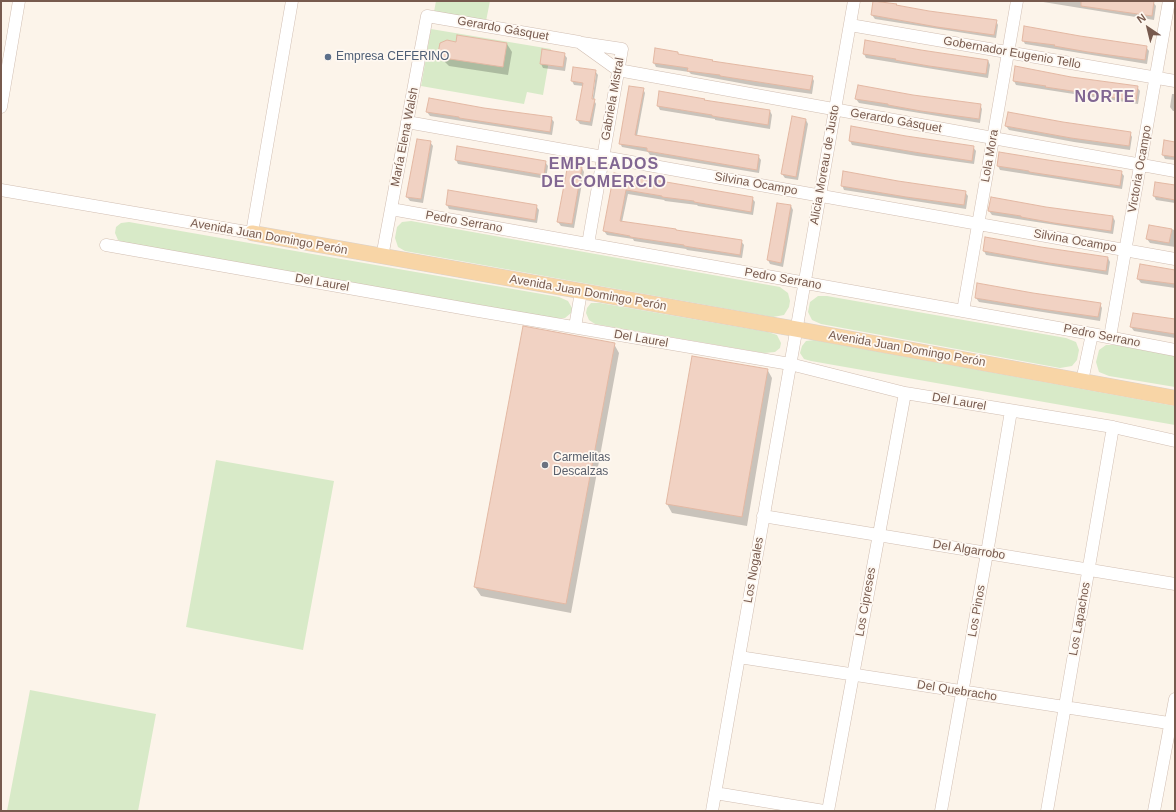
<!DOCTYPE html>
<meta charset="utf-8">
<style>
body{margin:0}
#map{position:relative;width:1176px;height:812px;overflow:hidden;background:#fcf4ea;font-family:Arial,sans-serif}
canvas{display:block}
.frame{position:absolute;inset:0;border:2px solid #775a4e;pointer-events:none}
.north{position:absolute;left:1128px;top:8px;width:40px;height:40px;-webkit-text-stroke:3px #fef8f1;paint-order:stroke;rotate:325deg;font-size:11px;font-weight:700;line-height:16px;text-align:center;color:#775a4e}
.north::after{content:'';display:block;margin:auto;width:14px;height:18px;background:#775a4e;clip-path:polygon(50% 0,100% 100%,50% 72%,0 100%)}
</style>
<div id="map">
<canvas width="1176" height="812"></canvas>
<div class="frame"></div>
<div class="north">N</div>
</div>
<script>
const g = document.querySelector('canvas').getContext('2d');
g.lineJoin = 'round';
function fill(path, color) {
  g.fillStyle = color;
  g.fill(path, 'evenodd');
}
function shape(rows) {
  const path = new Path2D();
  for (const r of rows) {
    path.moveTo(r[0], r[1]);
    for (let i = 2; i < r.length; i += 2) path.lineTo(r[i], r[i + 1]);
  }
  return path;
}
function strokePath(path, color, width, dash) {
  g.strokeStyle = color;
  g.lineWidth = width;
  g.lineCap = dash ? 'butt' : 'round';
  g.setLineDash(dash || []);
  g.stroke(path);
}
function drawText(font, color, halo, rows, align = 'center') {
  g.font = font + ' Arial,sans-serif';
  g.lineWidth = 3.5;
  g.setLineDash([]);
  g.textBaseline = 'middle';
  g.strokeStyle = halo;
  g.fillStyle = color;
  for (const [text, x, y, turn = 0] of rows) {
    g.save();
    g.translate(x, y);
    g.rotate((+turn || 0) * Math.PI / 180);
    g.textAlign = isNaN(turn) ? turn : align;
    if (halo) g.strokeText(text, 0, 0);
    g.fillText(text, 0, 0);
    g.restore();
  }
}
const green = shape([
 [436,1,490,1,486,21,434,12],
 [431,29,551,49,543,95,527,92,524,104,421,86],
 [411,221,780,287,788,293,790,301,789,307,784,315,773,317,405,251,398,247,395,238,397,227,402,222],
 [129,222,559,297,568,301,572,308,571,313,565,318,554,318,125,243,118,240,115,233,116,227,121,223],
 [818,296,827,296,1066,338,1076,342,1079,350,1077,360,1072,366,1060,368,821,324,812,320,808,312,810,302],
 [591,303,600,303,768,332,777,335,781,343,780,348,775,352,764,353,595,324,589,320,586,313,587,308],
 [814,340,1175,406,1175,425,811,361,804,359,800,353,802,346,806,341],
 [1106,345,1115,345,1175,356,1175,387,1109,376,1099,372,1096,362,1099,350],
 [216,460,334,481,303,650,186,627],
 [30,690,156,714,138,811,7,811]
]);
const shadow = shape([
 [1037,1,1144,1,1153,2,1156,6,1154,20],
 [929,12,996,21,998,25,996,38,875,19,872,15],
 [1023,40,1146,47,1149,51,1147,64,1025,44],
 [456,43,507,44,512,52,508,75,449,66,445,62,439,53],
 [920,51,988,60,990,65,988,78,866,58,864,54],
 [678,53,679,56,712,60,713,62,812,77,814,81,812,94,756,86,691,74,689,72,656,67,654,63],
 [564,54,567,58,565,71,543,68,541,64],
 [595,71,598,75,594,100,596,104,592,126,580,124,577,120,583,86,574,85,572,81],
 [594,73,596,73,592,104,590,104],
 [1070,78,1137,87,1140,91,1138,104,1016,85,1014,81],
 [643,89,645,93,637,136,758,156,761,160,759,173,650,155,648,152,622,147,620,143],
 [1172,94,1175,94,1175,111,1173,111,1170,107],
 [913,96,980,105,982,109,980,123,859,103,856,99],
 [704,100,705,101,770,111,772,115,770,129,715,120,715,119,660,110,658,106],
 [484,109,551,118,554,122,552,135,430,116,427,112],
 [1008,113,1063,123,1130,133,1132,137,1130,150,1074,142,1009,130,1006,126],
 [806,120,808,124,798,180,785,178,782,174],
 [850,141,973,147,976,151,974,164,917,156,852,145],
 [430,142,433,146,423,203,410,201,407,197],
 [1175,143,1175,160,1165,159,1163,155],
 [458,147,545,162,548,166,546,179,458,164,456,160],
 [998,166,1121,172,1124,176,1122,189,1000,170],
 [582,168,584,172,574,228,561,226,558,222],
 [615,174,752,198,755,202,753,215,698,206,697,205,665,201,664,200,628,194,622,222,741,241,744,245,742,258,687,250,686,249,634,241,633,239,607,235,604,231],
 [842,185,965,192,968,196,966,209,844,190],
 [1175,186,1175,203,1156,200,1154,196],
 [778,204,791,206,793,210,783,267,770,264,768,260],
 [447,205,536,206,539,210,537,223,449,209],
 [1046,208,1113,217,1115,221,1113,234,992,215,989,211],
 [1149,226,1175,230,1175,247,1150,243,1147,239],
 [986,238,1041,248,1108,258,1110,262,1108,275,986,255,984,251],
 [1175,271,1175,288,1141,283,1138,279],
 [976,298,1100,304,1102,308,1100,321,979,302],
 [1175,321,1175,338,1134,331,1131,327],
 [614,344,619,353,571,613,481,596,475,587],
 [767,369,772,378,747,526,672,513,667,504]
]);
const building = shape([
 [873,1,897,4,896,5,929,11,997,20,994,35,937,27,871,15,873,1],
 [1081,1,1154,1,1152,16,1081,6,1081,1],
 [1024,26,1080,36,1147,46,1145,60,1088,52,1054,46,1055,45,1022,41,1024,26],
 [457,35,507,43,503,67,443,58,438,53,440,43,447,40,456,42,457,35],
 [865,40,921,50,988,60,986,74,929,66,895,60,896,59,863,54,865,40],
 [655,48,678,52,678,54,713,60,712,61,813,76,810,90,720,76,720,75,687,71,688,68,653,63,655,48],
 [542,49,565,53,563,67,540,64,542,49],
 [1015,66,1071,77,1138,86,1136,101,1079,92,1045,87,1046,86,1013,81,1015,66],
 [573,67,596,70,592,99,595,99,590,122,576,120,583,83,571,81,573,67],
 [858,85,913,95,981,104,979,119,921,111,888,105,888,104,855,99,858,85],
 [629,86,644,88,635,135,759,155,757,170,647,151,647,148,619,144,629,86],
 [659,91,705,99,704,100,770,110,768,125,712,116,712,115,657,106,659,91],
 [429,98,484,108,552,117,550,132,492,123,459,118,459,117,426,112,429,98],
 [1008,112,1063,122,1131,132,1129,146,1071,138,1005,126,1008,112],
 [792,116,806,119,796,177,781,174,792,116],
 [851,126,906,136,974,146,972,161,914,152,849,141,851,126],
 [417,139,431,141,421,199,406,197,417,139],
 [1164,140,1175,142,1175,157,1162,155,1164,140],
 [457,146,546,161,544,175,455,160,457,146],
 [999,152,1054,161,1122,171,1120,186,1062,177,1029,172,1029,171,997,166,999,152],
 [568,164,582,167,572,224,557,222,568,164],
 [843,171,898,181,966,191,964,205,906,197,841,186,843,171],
 [614,173,753,197,751,212,694,202,694,201,662,197,662,196,626,190,620,221,676,229,676,230,742,240,740,255,684,246,684,245,630,237,630,236,603,231,614,173],
 [1155,182,1175,185,1175,200,1153,196,1155,182],
 [448,190,537,205,535,220,446,205,448,190],
 [991,197,1046,207,1113,216,1111,231,1054,223,1021,217,1021,216,988,211,991,197],
 [777,203,791,205,781,263,767,260,777,203],
 [1149,225,1172,229,1169,243,1146,239,1149,225],
 [985,237,1041,247,1108,257,1106,271,1049,263,983,251,985,237],
 [1140,264,1175,270,1175,284,1137,279,1140,264],
 [977,283,1033,293,1101,303,1098,317,1041,309,975,298,977,283],
 [1133,313,1175,319,1175,334,1130,327,1133,313],
 [523,326,615,343,566,604,474,587,523,326],
 [692,356,768,369,742,517,666,504,692,356]
]);
const minor = shape([
 [850,25,1175,81],
 [582,43,622,49,588,244],
 [1,107,19,1],
 [407,122,1175,259],
 [1,190,252,233,292,1],
 [391,209,1092,334,1175,350],
 [106,245,473,310,790,364,905,393,1113,427,1175,441],
 [382,257,427,16,579,42,618,70,1175,171],
 [963,311,1017,1],
 [575,327,581,292],
 [1110,337,1169,1],
 [1082,381,1092,334],
 [763,516,1175,584],
 [739,657,1175,724],
 [715,793,824,811],
 [712,811,854,1],
 [828,811,905,393],
 [941,811,987,553,1011,411],
 [1047,811,1113,427],
 [1154,811,1175,699]
]);
const major = shape([
 [252,233,796,329,1175,398]
]);
const markers = [
 [328,57,4,"#5c6f8a"],
 [545,465,4,"#6b7280"]
];
const streetNames = [
 ["Gerardo Gásquet",503,29,10],
 ["Gobernador Eugenio Tello",1012,53,10],
 ["Gabriela Mistral",613,99,-80],
 ["Gerardo Gásquet",896,121,10],
 ["María Elena Walsh",405,137,-79],
 ["Lola Mora",990,156,-80],
 ["Alicia Moreau de Justo",825,165,-80],
 ["Victoria Ocampo",1140,169,-80],
 ["Silvina Ocampo",756,184,10],
 ["Pedro Serrano",464,222,10],
 ["Avenida Juan Domingo Perón",269,237,10],
 ["Silvina Ocampo",1075,241,10],
 ["Pedro Serrano",783,279,10],
 ["Del Laurel",322,283,10],
 ["Avenida Juan Domingo Perón",588,293,10],
 ["Pedro Serrano",1102,336,11],
 ["Del Laurel",641,339,10],
 ["Avenida Juan Domingo Perón",907,349,10],
 ["Del Laurel",959,402,10],
 ["Del Algarrobo",969,550,9],
 ["Los Nogales",754,570,-80],
 ["Los Cipreses",866,602,-80],
 ["Los Pinos",977,611,-80],
 ["Los Lapachos",1080,619,-80],
 ["Del Quebracho",957,691,9]
];
const serviceNames = [
 ["Empresa CEFERINO",336,57]
];
const worshipNames = [
 ["Carmelitas",553,458],
 ["Descalzas",553,472]
];
const districtNames = [
 ["NORTE",1105,98],
 ["EMPLEADOS",604,165],
 ["DE COMERCIO",604,183]
];
fill(green, '#d8eac8');
fill(shadow, '#0003');
fill(building, '#f1d2c3');
strokePath(building, '#e3b8a3', 1);
strokePath(minor, '#d1beb2', 13);
strokePath(major, '#d9d1cd', 16);
strokePath(minor, '#fff', 12);
strokePath(major, '#f8d5a6', 15);
for (const [x, y, r, color] of markers) {
  const dot = new Path2D();
  dot.arc(x, y, r, 0, 2 * Math.PI);
  g.fillStyle = color;
  g.fill(dot);
  strokePath(dot, '#fef8f1', 1.5);
}
drawText('12px', '#775a4e', '#fef8f1', streetNames);
drawText('12px', '#4e5e75', '#fef8f1', serviceNames, 'left');
drawText('12px', '#5b616d', '#fef8f1', worshipNames, 'left');
g.letterSpacing = '1px';
drawText('bold 16px', '#816692', '#fef8f1', districtNames);
g.letterSpacing = '0px';
</script>
